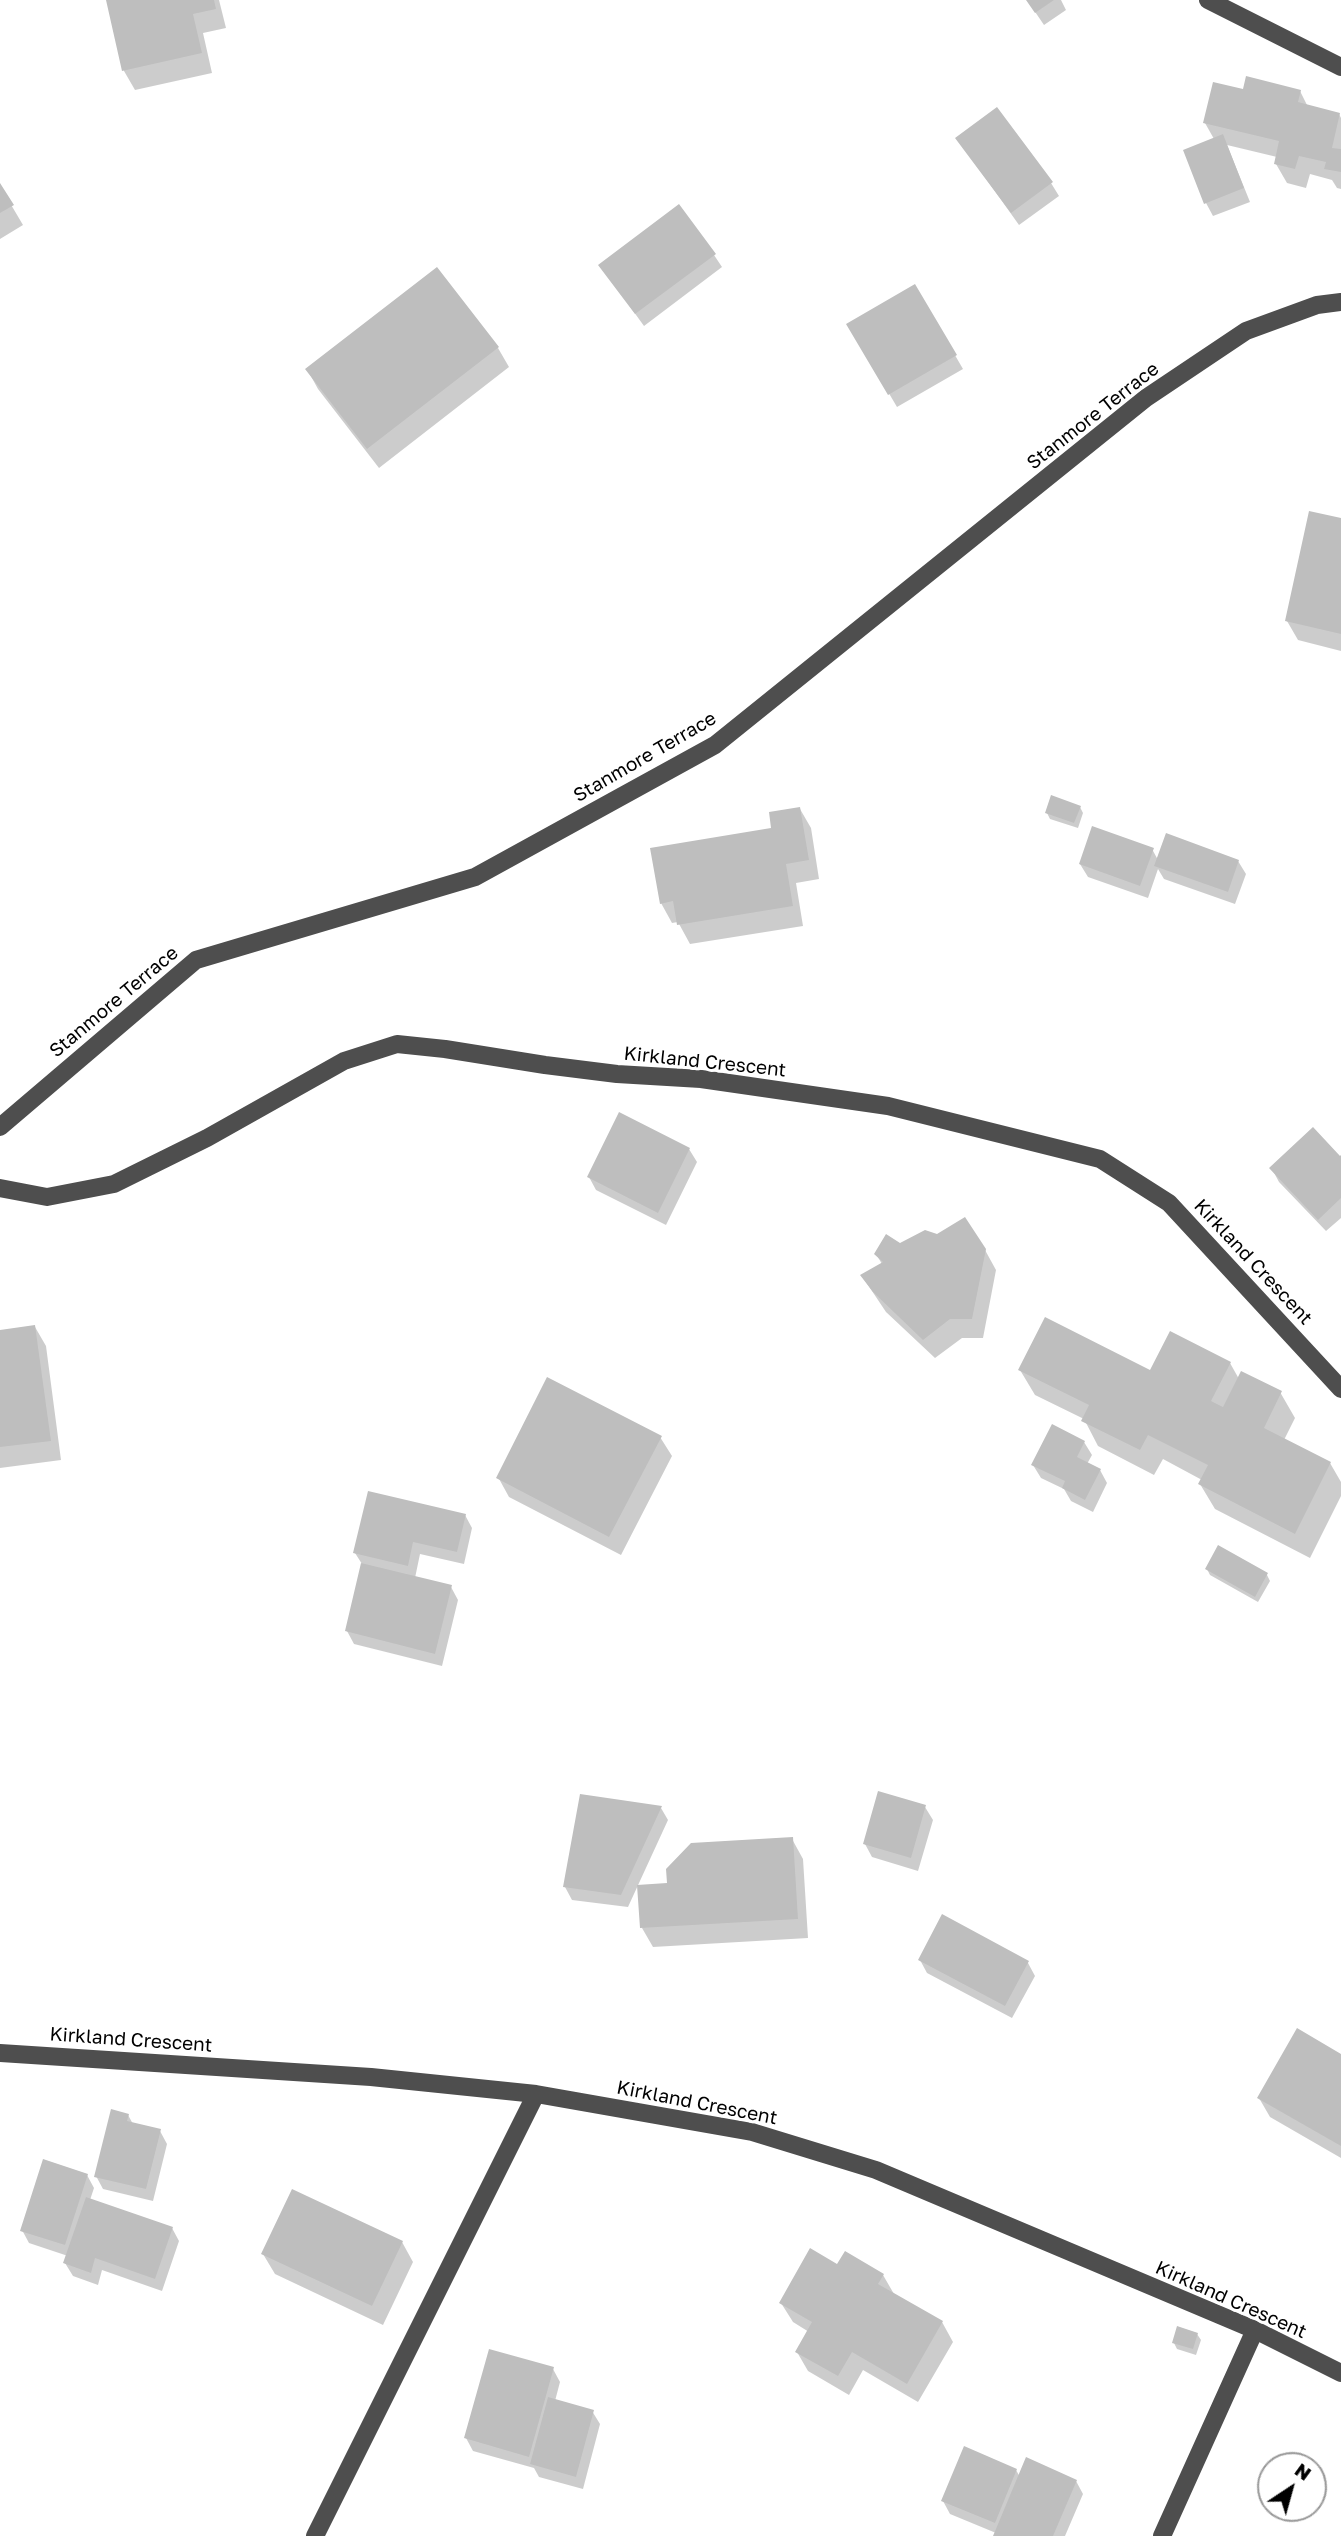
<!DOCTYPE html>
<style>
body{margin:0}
#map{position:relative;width:1341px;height:2536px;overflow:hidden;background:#fff;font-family:"Golos Text",sans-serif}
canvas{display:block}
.north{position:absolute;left:1257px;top:2452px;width:70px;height:70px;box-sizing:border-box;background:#fff;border:2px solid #999;border-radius:50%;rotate:36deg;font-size:19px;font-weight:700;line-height:28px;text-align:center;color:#000}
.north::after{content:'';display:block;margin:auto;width:24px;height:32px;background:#000;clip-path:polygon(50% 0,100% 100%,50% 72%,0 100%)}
</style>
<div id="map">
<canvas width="1341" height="2536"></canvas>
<div class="north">N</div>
</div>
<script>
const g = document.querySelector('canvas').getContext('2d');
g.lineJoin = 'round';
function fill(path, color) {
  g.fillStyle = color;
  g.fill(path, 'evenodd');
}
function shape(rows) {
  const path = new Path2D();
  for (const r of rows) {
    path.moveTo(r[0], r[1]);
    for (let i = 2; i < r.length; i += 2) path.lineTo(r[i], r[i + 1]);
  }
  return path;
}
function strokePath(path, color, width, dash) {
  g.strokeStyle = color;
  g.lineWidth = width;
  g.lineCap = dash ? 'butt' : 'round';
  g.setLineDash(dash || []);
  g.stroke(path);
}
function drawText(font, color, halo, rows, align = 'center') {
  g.font = font + ' "Golos Text",sans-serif';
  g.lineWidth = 6;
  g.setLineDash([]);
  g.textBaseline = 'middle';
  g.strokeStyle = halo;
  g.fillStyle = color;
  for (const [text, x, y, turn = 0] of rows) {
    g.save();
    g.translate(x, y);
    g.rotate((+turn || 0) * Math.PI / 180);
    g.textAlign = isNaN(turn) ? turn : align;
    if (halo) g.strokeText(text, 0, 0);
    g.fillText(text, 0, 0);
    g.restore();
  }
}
const shadow = shape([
 [108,0,219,0,226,28,203,33,212,73,135,90,124,71],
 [1027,0,1061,0,1066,10,1044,25],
 [1245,91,1300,91,1308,107,1339,114,1341,118,1341,189,1337,188,1332,180,1310,174,1306,188,1287,183,1276,164,1277,157,1227,145,1250,202,1213,216,1206,203,1214,139,1205,123],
 [957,138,1051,183,1059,196,1019,225],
 [0,186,23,225,0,239],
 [714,255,722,267,644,326,600,265],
 [437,269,498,348,509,367,379,468,318,389,307,369],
 [915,286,963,369,897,407,848,324],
 [1341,520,1341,651,1298,640,1287,621],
 [1080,807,1083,813,1078,828,1050,819,1047,813],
 [800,809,811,828,819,879,796,883,803,926,690,944,678,922,672,923,661,903],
 [1152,849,1158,860,1238,861,1246,874,1235,904,1164,879,1158,869,1148,898,1088,877,1080,864],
 [689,1149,697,1162,666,1225,596,1190,589,1177],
 [1341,1157,1341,1218,1326,1231,1279,1182,1272,1169],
 [900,1245,985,1250,996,1270,983,1338,962,1338,935,1358,886,1312,862,1276,882,1264,876,1254],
 [35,1327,46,1346,61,1460,0,1468,0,1332],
 [1230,1363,1239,1379,1280,1392,1295,1418,1284,1440,1330,1463,1341,1482,1341,1496,1310,1558,1215,1509,1200,1484,1202,1480,1163,1459,1154,1475,1098,1446,1084,1419,1035,1395,1020,1370,1151,1373],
 [660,1437,672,1456,621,1555,509,1497,498,1477],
 [1084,1442,1092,1455,1087,1464,1100,1470,1107,1483,1093,1512,1071,1501,1064,1489,1041,1478,1033,1465],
 [465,1515,472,1528,464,1564,420,1554,415,1578,451,1587,458,1600,442,1666,354,1644,347,1631,362,1564,355,1553],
 [1207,1569,1267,1575,1270,1581,1258,1602,1210,1575],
 [925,1807,933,1820,918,1871,872,1857,865,1844],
 [661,1808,668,1820,628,1907,572,1900,565,1887],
 [792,1839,803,1859,808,1938,653,1947,642,1928,669,1885],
 [920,1960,1028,1963,1035,1976,1012,2018,927,1973],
 [1341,2056,1341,2158,1270,2117,1259,2098],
 [128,2115,133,2124,160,2131,167,2144,153,2201,103,2189,96,2176],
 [87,2175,94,2188,90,2200,172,2228,179,2241,162,2291,102,2270,98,2285,73,2276,65,2263,68,2256,29,2243,22,2230],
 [402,2242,413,2262,383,2325,275,2274,263,2254],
 [837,2266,883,2275,894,2294,942,2322,953,2342,918,2402,863,2370,849,2395,808,2371,797,2352,809,2332,793,2322,781,2303],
 [1197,2334,1201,2340,1196,2355,1177,2349,1174,2343],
 [553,2369,560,2382,555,2401,592,2411,600,2424,583,2489,539,2477,534,2468,473,2451,466,2438],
 [1016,2470,1020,2477,1076,2481,1083,2494,1065,2536,995,2536,996,2533,950,2514,943,2501]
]);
const building = shape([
 [106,0,214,0,216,9,193,14,202,53,122,71],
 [1026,0,1054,0,1035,13],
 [1246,76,1301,90,1298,102,1340,113,1332,148,1341,149,1341,172,1324,169,1326,162,1299,156,1295,169,1274,164,1279,141,1203,123,1213,82,1243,89],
 [997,107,1053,182,1011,213,955,138],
 [1223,134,1244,188,1204,204,1183,150],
 [0,183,14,205,0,213],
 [679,204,716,254,635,314,598,265],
 [437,267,499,347,367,449,305,369],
 [915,284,957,355,888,395,846,324],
 [1309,511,1341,518,1341,634,1285,621],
 [1051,795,1081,806,1074,823,1045,813],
 [800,807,809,860,786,864,793,906,677,925,673,901,660,904,650,848,771,828,769,812],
 [1092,826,1154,848,1140,886,1079,864],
 [1166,833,1239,860,1228,892,1154,866],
 [619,1112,690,1148,658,1213,587,1177],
 [1313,1127,1340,1156,1341,1155,1341,1198,1318,1220,1269,1168],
 [965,1217,986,1249,972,1319,950,1319,923,1340,873,1292,860,1275,883,1262,874,1254,886,1234,900,1243,925,1230,937,1234],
 [1045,1317,1150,1370,1170,1331,1231,1362,1211,1401,1223,1407,1241,1371,1282,1391,1264,1428,1331,1462,1295,1534,1198,1484,1208,1465,1148,1435,1140,1450,1081,1421,1089,1405,1018,1370],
 [35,1325,51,1441,0,1447,0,1330],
 [547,1377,662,1436,609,1537,496,1478],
 [1052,1424,1085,1441,1077,1457,1101,1469,1085,1500,1062,1488,1065,1481,1031,1465],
 [368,1491,466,1514,457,1552,413,1542,408,1566,353,1553],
 [1218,1545,1268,1573,1255,1597,1205,1569],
 [361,1563,452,1585,435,1654,345,1631],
 [878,1791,926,1805,911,1858,863,1844],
 [580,1794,662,1806,621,1895,563,1887],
 [793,1837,798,1919,640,1928,637,1885,667,1883,666,1869,691,1843],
 [942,1914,1029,1961,1005,2006,918,1960],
 [1297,2028,1341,2054,1341,2146,1257,2098],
 [111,2109,129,2114,127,2121,161,2129,146,2189,94,2177],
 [43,2159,88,2174,65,2245,20,2231],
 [292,2189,403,2241,372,2306,261,2254],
 [86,2197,173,2227,155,2279,95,2258,91,2273,63,2263],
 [810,2248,837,2264,845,2251,884,2274,878,2284,943,2321,907,2384,852,2352,838,2376,795,2352,812,2322,779,2303],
 [1177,2326,1198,2333,1193,2349,1172,2343],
 [489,2349,554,2367,529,2457,464,2438],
 [548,2397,594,2410,576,2477,530,2464],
 [964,2446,1017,2469,995,2523,941,2501],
 [1026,2457,1077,2480,1053,2536,993,2536]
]);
const minor = shape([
 [1208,0,1341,67],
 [0,1127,196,960,475,877,715,745,1146,398,1246,331,1317,305,1341,302],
 [0,1188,47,1197,114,1184,207,1138,344,1061,397,1044,445,1049,545,1065,617,1074,701,1079,888,1106,1100,1159,1169,1203,1341,1389],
 [0,2053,371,2077,536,2094,752,2132,876,2170,1255,2330,1341,2373],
 [315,2536,536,2094],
 [1162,2536,1255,2330]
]);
const streetNames = [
 ["Stanmore Terrace",1093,416,-38],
 ["Stanmore Terrace",645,757,-30],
 ["Stanmore Terrace",114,1002,-40],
 ["Kirkland Crescent",705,1062,6],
 ["Kirkland Crescent",1253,1262,47],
 ["Kirkland Crescent",131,2040,4],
 ["Kirkland Crescent",697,2103,11],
 ["Kirkland Crescent",1231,2300,24]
];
fill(shadow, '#0003');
fill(building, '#bebebe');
strokePath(minor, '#4e4e4e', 18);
drawText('19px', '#000', '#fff', streetNames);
</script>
